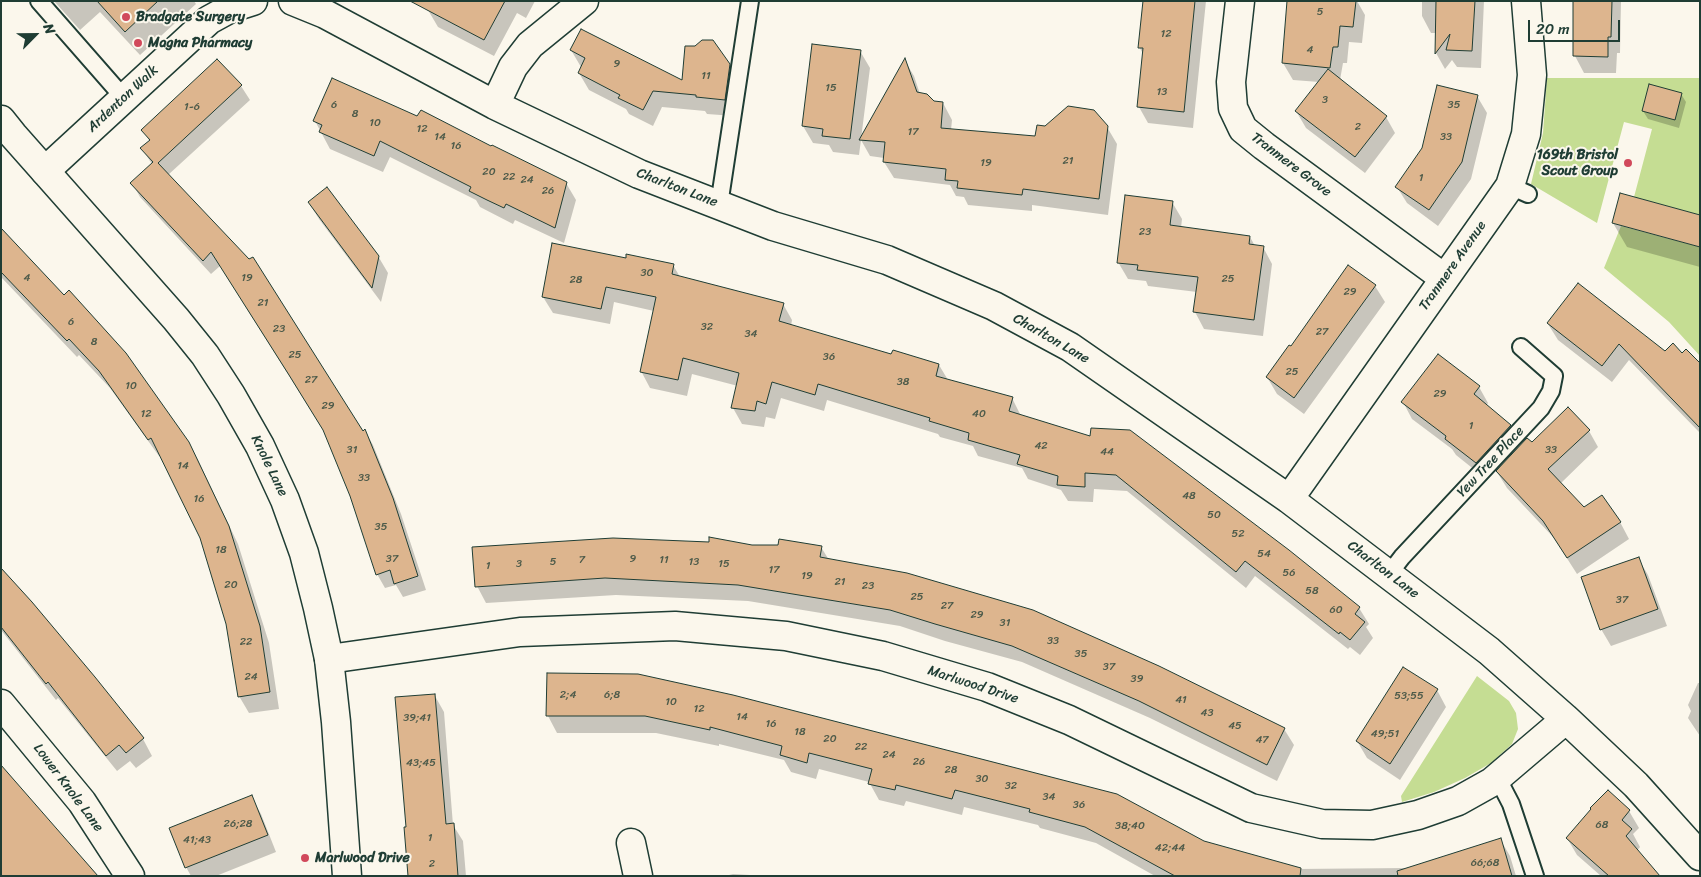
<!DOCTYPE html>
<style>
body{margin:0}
#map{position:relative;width:1701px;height:877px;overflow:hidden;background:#fbf7ec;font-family:Sriracha,sans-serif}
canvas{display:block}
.frame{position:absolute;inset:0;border:2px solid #1f3d34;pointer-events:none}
.north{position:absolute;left:10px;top:10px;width:50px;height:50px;-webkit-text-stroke:4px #fbf7ec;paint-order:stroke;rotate:67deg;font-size:14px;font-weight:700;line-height:20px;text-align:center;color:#1f3d34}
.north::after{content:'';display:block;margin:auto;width:18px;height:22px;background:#1f3d34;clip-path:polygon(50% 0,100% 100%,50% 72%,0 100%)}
.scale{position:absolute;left:1528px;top:20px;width:92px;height:22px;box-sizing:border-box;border:2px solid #1f3d34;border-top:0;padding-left:6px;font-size:15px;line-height:18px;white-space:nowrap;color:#1f3d34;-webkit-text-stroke:4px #fbf7ec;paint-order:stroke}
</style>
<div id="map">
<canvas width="1701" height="877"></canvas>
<div class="frame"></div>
<div class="north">N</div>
<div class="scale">20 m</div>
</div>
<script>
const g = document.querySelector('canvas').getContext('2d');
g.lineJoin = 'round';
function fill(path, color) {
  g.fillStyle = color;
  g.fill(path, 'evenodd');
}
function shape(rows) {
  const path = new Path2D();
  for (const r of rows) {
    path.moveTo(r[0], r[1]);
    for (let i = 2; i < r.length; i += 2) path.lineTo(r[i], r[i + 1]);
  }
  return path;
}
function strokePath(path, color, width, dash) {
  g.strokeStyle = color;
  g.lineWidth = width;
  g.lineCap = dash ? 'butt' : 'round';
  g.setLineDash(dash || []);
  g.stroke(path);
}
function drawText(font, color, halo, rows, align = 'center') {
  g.font = font + ' Sriracha,sans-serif';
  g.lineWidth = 4;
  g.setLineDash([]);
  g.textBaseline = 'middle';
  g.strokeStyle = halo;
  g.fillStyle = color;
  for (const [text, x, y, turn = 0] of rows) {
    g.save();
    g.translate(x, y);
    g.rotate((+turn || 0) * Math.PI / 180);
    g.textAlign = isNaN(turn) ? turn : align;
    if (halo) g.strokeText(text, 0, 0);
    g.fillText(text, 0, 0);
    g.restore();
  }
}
const green = shape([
 [1547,78,1700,78,1700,215,1634,197,1652,129,1624,122,1597,223,1531,184,1543,133],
 [1621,226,1700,247,1700,356,1669,322,1604,268],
 [1477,676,1509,701,1516,713,1518,729,1512,744,1491,763,1465,778,1434,792,1402,802,1401,796]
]);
const shadow = shape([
 [54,1,194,1,196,4,140,55,100,12,80,30],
 [433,1,535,1,526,18,517,13,494,56,438,27,428,10],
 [1144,1,1206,1,1193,128,1148,123,1139,107,1144,55,1139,47],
 [1288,1,1357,1,1365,15,1362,43,1349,42,1347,63,1343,63,1340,80,1386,117,1395,133,1365,173,1306,128,1296,111,1319,82,1293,80,1283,63],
 [1422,1,1484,1,1481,68,1457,67,1452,60,1445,69,1436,53,1436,33,1431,33,1422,16],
 [1575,1,1621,1,1620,53,1617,53,1616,73,1584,73,1575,56],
 [696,48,729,64,739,82,734,116,707,114,705,111,662,107,653,126,629,114,626,109,589,90,579,73,581,67,571,50,683,82],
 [860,51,870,68,861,139,905,61,914,76,920,94,933,102,943,103,952,120,951,130,1036,138,1107,127,1117,144,1108,215,1032,205,1032,211,968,205,964,197,956,196,950,185,894,178,884,162,884,158,870,156,861,140,859,155,833,152,829,145,813,143,803,126],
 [217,60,241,86,250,100,168,175,362,432,365,431,373,445,401,514,426,590,403,597,396,585,385,588,377,574,351,496,325,433,220,266,211,274,140,197,132,183,152,164,142,149,150,142,143,130],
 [1681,94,1686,102,1679,128,1648,119,1643,111],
 [1477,96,1487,113,1471,179,1438,226,1407,203,1397,187],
 [418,117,492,148,566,183,576,200,564,243,515,220,513,224,480,207,476,200,390,157,383,172,330,149,315,121],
 [1172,202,1182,219,1181,228,1250,237,1255,246,1263,247,1272,264,1263,336,1204,329,1195,312,1197,292,1148,286,1146,281,1128,279,1118,262],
 [309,203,378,256,388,273,381,302,319,219],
 [1700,217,1700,267,1627,247,1613,223],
 [1,230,188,442,198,460,238,544,269,643,279,709,249,713,239,696,227,623,201,538,161,455,159,456,110,388,79,355,77,357,1,277],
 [627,260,673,265,680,277,783,304,792,320,791,326,892,355,939,365,948,380,1012,398,1021,416,1359,608,1369,624,1366,627,1373,638,1360,655,1350,647,1348,649,1255,576,1246,588,1127,491,1094,489,1093,502,1068,501,1061,490,1028,479,1022,468,978,456,973,446,940,437,938,434,827,400,824,411,781,398,775,419,766,417,764,427,742,424,733,408,738,386,692,374,687,396,650,388,641,371,654,311,614,302,610,324,553,313,543,297],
 [1375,286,1385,302,1304,414,1277,394,1267,377,1291,348],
 [1548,324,1665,352,1682,355,1700,365,1700,433,1629,360,1612,382,1558,340],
 [1479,387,1488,403,1486,406,1510,426,1520,443,1486,479,1456,455,1452,449,1412,419,1403,402],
 [1589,431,1598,447,1560,484,1584,509,1620,522,1629,539,1577,574,1554,538,1507,488,1497,472,1532,444],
 [752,546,821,547,829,560,1284,729,1294,745,1277,781,1150,718,1022,662,945,641,900,626,748,601,616,595,486,603,477,586],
 [1638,558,1648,575,1667,626,1611,646,1601,629],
 [1,570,143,739,152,756,136,768,130,761,117,771,58,698,56,700,1,630],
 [548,675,1203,843,1294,869,1408,868,1500,839,1510,856,1516,876,1155,876,1096,843,1040,828,1038,825,964,807,962,815,906,801,904,806,879,800,869,782,819,769,816,779,791,772,784,760,719,744,719,746,656,733,557,733,548,716],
 [1698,683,1700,683,1700,736,1688,718,1691,711,1688,705],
 [1437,690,1446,707,1400,780,1367,758,1357,741],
 [435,696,444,712,453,825,463,841,466,876,409,876,407,828],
 [251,797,261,814,276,852,216,876,191,876,186,867],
 [1629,811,1639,828,1633,834,1640,847,1637,851,1659,876,1601,876,1577,855,1567,838],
 [733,874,767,876,725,876]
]);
const building = shape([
 [97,1,158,1,125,32,97,1],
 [410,1,505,1,484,40,410,1],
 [1143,1,1195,1,1184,112,1137,107,1143,48,1138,48,1143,1],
 [1287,1,1356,1,1353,27,1340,26,1338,47,1333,47,1330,68,1282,63,1287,1],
 [1436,1,1475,1,1472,51,1446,50,1450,34,1435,54,1436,1],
 [1573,1,1612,1,1611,37,1608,37,1608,57,1573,56,1573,1],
 [581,29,682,80,685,46,695,46,702,40,713,40,730,64,725,100,696,97,696,95,653,91,643,110,618,98,620,95,578,73,585,58,570,50,581,29],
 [812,44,861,50,850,139,822,136,823,129,802,126,812,44],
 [905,58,917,92,927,94,934,101,943,102,941,128,1035,136,1037,125,1045,126,1068,106,1094,110,1108,126,1099,199,1023,189,1022,195,957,188,958,181,945,180,946,169,883,162,885,142,859,140,905,58],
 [217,59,242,85,158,163,249,259,253,257,363,431,365,429,393,498,418,576,394,584,390,570,376,575,350,496,323,430,289,375,211,252,203,261,130,183,153,162,140,148,150,140,141,130,217,59],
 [1328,69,1387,116,1355,157,1295,111,1328,69],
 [332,78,417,116,421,110,491,146,492,145,567,182,555,228,506,204,504,208,487,200,469,191,471,187,380,141,374,156,319,132,322,125,313,121,332,78],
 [1649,84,1682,93,1675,120,1642,111,1649,84],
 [1437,85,1478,95,1462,162,1429,210,1395,187,1422,148,1437,85],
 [327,187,379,256,372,288,308,202,327,187],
 [1620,193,1700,215,1700,247,1612,223,1620,193],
 [1125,195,1173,201,1170,225,1250,236,1249,244,1264,246,1254,320,1193,312,1198,277,1137,270,1138,265,1117,263,1125,195],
 [1,228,64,295,69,290,126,353,189,442,229,526,260,626,270,692,238,697,226,624,200,538,151,438,148,440,99,371,69,339,67,341,1,272,1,228],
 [552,243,626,258,626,254,674,264,672,274,784,303,779,321,891,354,893,350,939,364,936,376,1013,397,1009,411,1090,436,1091,428,1130,430,1289,550,1360,607,1355,614,1365,622,1350,640,1340,632,1339,634,1245,561,1236,572,1116,475,1085,473,1085,487,1057,485,1058,476,1017,464,1020,455,968,440,969,433,929,421,930,418,818,384,815,395,772,382,766,404,757,401,755,411,731,408,739,373,683,358,678,380,640,372,656,297,606,287,601,309,542,297,552,243],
 [1348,265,1376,285,1294,398,1266,377,1289,345,1291,346,1348,265],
 [1578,283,1665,351,1673,343,1682,353,1686,349,1700,363,1700,428,1619,344,1602,366,1547,323,1578,283],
 [1438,354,1480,386,1474,394,1511,425,1476,463,1445,439,1446,436,1401,402,1438,354],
 [1568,407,1590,430,1548,469,1584,507,1602,495,1621,522,1567,558,1543,521,1496,471,1527,438,1532,442,1568,407],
 [709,537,752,545,778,545,779,539,822,546,820,557,907,573,1033,610,1159,666,1285,728,1267,765,1139,701,1012,646,935,624,890,610,738,585,605,578,475,587,472,547,613,538,709,542,709,537],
 [1639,557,1658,609,1600,630,1581,577,1639,557],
 [1,568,32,602,95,677,144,738,126,753,119,745,106,756,48,682,46,684,1,627,1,568],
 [1403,667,1438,689,1390,764,1356,741,1403,667],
 [547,673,638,674,733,695,1117,794,1204,841,1301,868,1300,876,1175,876,1085,827,1029,812,1030,809,955,790,952,799,896,785,895,790,868,784,872,769,809,753,807,763,780,755,782,746,710,727,710,730,645,716,546,716,547,673],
 [435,694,446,824,454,823,458,876,408,876,404,827,406,827,395,697,435,694],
 [1,765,98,876,1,876,1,765],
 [1608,790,1630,810,1622,820,1632,829,1626,836,1660,876,1609,876,1566,838,1591,809,1590,808,1608,790],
 [252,795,268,835,185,868,169,828,252,795],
 [1501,838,1512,876,1398,876,1397,871,1501,838]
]);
const lane = shape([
 [39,1,124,98],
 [1510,186,1528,194],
 [719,205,750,1],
 [1389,574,1402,557,1541,408,1551,391,1554,376,1521,347],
 [1497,777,1511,804,1535,876]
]);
const street = shape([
 [293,1,325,14,495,105,639,174,773,226,887,260,994,306,1070,347,1289,499,1489,651,1566,719,1636,785,1700,856],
 [1240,1,1231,82,1233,108,1243,129,1264,146,1444,278],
 [495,105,513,67,530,45,584,1],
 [45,171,209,20,231,8,253,1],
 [1289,499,1510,186,1526,134,1532,75,1526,1],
 [329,659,520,632,675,626,786,636,883,656,987,687,1069,720,1251,808,1322,824,1372,825,1418,815,1458,801,1492,782,1566,719],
 [1,704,82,802,130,876],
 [631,843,638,876]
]);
const secondary = shape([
 [1,120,13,135,176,319,205,355,231,395,260,446,285,500,304,553,318,608,329,659,336,722,347,876]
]);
const markers = [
 [126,17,5,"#d1495b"],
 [138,43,5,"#d1495b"],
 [1628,163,5,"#d1495b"],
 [305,858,5,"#d1495b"]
];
const numberNames = [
 ["5",1320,12],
 ["12",1166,34],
 ["4",1310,50],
 ["9",617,64],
 ["11",706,76],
 ["15",831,88],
 ["13",1162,92],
 ["3",1325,100],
 ["6",334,105],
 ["35",1454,105],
 ["1-6",192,107],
 ["8",355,114],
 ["10",375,123],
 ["2",1358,127],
 ["12",422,129],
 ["17",913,132],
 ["14",440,137],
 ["33",1446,137],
 ["16",456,146],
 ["21",1068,161],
 ["19",986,163],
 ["20",489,172],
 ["22",509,177],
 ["1",1421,178],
 ["24",527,180],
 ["26",548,191],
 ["23",1145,232],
 ["30",647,273],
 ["4",27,278],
 ["19",247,278],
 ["25",1228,279],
 ["28",576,280],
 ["29",1350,292],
 ["21",263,303],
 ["6",71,322],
 ["32",707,327],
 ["23",279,329],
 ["27",1322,332],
 ["34",751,334],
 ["8",94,342],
 ["25",295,355],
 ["36",829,357],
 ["25",1292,372],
 ["27",311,380],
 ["38",903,382],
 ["10",131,386],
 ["29",1440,394],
 ["29",328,406],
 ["12",146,414],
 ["40",979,414],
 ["1",1471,426],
 ["42",1041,446],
 ["31",352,450],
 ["33",1551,450],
 ["44",1107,452],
 ["14",183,466],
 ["33",364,478],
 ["48",1189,496],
 ["16",199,499],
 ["50",1214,515],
 ["35",381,527],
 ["52",1238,534],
 ["18",221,550],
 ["54",1264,554],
 ["37",392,559],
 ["9",633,559],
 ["7",582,560],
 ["11",664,560],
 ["5",553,562],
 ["13",694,562],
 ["3",519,564],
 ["15",724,564],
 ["1",488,566],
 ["17",774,570],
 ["56",1289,573],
 ["19",807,576],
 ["21",840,582],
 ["20",231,585],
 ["23",868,586],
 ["58",1312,591],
 ["25",917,597],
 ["37",1622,600],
 ["27",947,606],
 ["60",1336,610],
 ["29",977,615],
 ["31",1005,623],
 ["33",1053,641],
 ["22",246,642],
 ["35",1081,654],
 ["37",1109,667],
 ["24",251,677],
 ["39",1137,679],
 ["2;4",568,695],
 ["6;8",612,695],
 ["53;55",1409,696],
 ["41",1181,700],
 ["10",671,702],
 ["12",699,709],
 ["43",1207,713],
 ["14",742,717],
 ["39;41",417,718],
 ["16",771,724],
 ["45",1235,726],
 ["18",800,732],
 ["49;51",1385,734],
 ["20",830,739],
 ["47",1262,740],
 ["22",861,747],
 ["24",889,755],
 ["26",919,762],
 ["43;45",421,763],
 ["28",951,770],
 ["30",982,779],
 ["32",1011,786],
 ["34",1049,797],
 ["36",1079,805],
 ["26;28",238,824],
 ["68",1602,825],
 ["38;40",1130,826],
 ["1",430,838],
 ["41;43",197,840],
 ["42;44",1170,848],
 ["66;68",1485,863],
 ["2",432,864]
];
const poiNames = [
 ["Bradgate Surgery",136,17],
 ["Magna Pharmacy",148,43],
 ["169th Bristol",1618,155,"right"],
 ["Scout Group",1618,171,"right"],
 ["Marlwood Drive",315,858]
];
const streetNames = [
 ["Ardenton Walk",123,99,-43],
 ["Tranmere Grove",1291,165,37],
 ["Charlton Lane",677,188,21],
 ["Tranmere Avenue",1453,266,-55],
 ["Charlton Lane",1051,339,30],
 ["Yew Tree Place",1491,462,-47],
 ["Knole Lane",269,466,64],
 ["Charlton Lane",1383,570,37],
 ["Marlwood Drive",973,685,18],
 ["Lower Knole Lane",68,788,53]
];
fill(green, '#c5dd93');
fill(shadow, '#0003');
fill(building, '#ddb58e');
strokePath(building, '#1f3d34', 1);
strokePath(lane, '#1f3d34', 20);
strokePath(street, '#1f3d34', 31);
strokePath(secondary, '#1f3d34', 31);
strokePath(lane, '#fbf7ec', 16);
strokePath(street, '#fbf7ec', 28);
strokePath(secondary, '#fbf7ec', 28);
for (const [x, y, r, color] of markers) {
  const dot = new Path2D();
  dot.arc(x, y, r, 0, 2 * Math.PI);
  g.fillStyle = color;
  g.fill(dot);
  strokePath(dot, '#fbf7ec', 2);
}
drawText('11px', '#4e5b4a', null, numberNames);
drawText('bold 14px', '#1f3d34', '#fbf7ec', poiNames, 'left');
drawText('14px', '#1f3d34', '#fbf7ec', streetNames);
</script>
